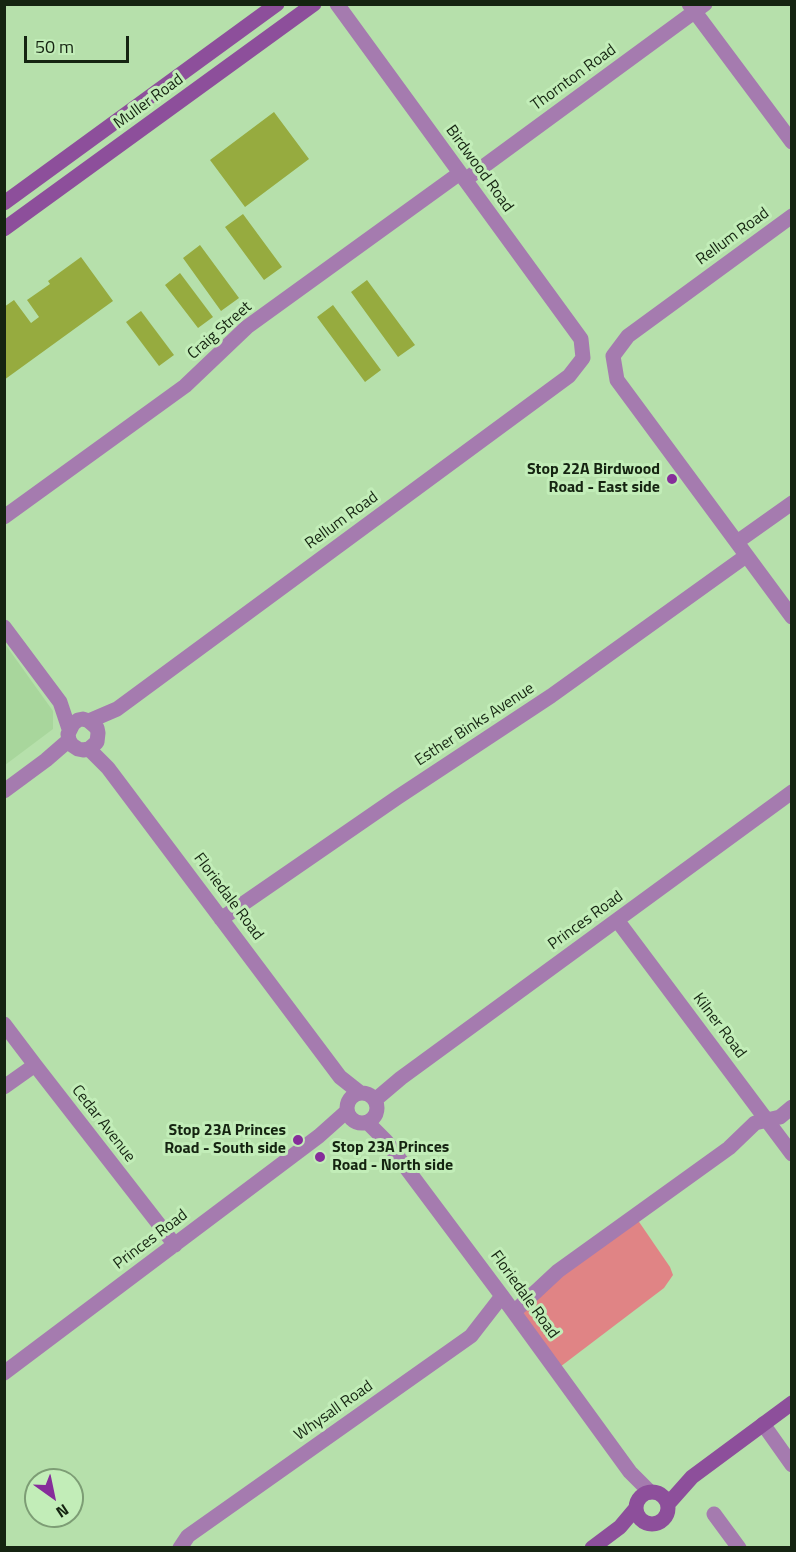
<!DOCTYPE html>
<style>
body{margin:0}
#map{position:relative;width:796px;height:1552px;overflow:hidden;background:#b6e0ab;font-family:"Titillium Web",sans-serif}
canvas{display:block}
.frame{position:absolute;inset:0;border:6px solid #152411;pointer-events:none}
.north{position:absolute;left:24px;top:1468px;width:60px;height:60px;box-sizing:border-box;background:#c2edb8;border:2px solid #7d9d75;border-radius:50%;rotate:147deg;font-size:16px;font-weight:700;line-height:24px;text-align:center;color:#152411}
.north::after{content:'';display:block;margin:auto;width:21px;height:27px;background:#862d9a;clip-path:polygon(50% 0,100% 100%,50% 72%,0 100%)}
.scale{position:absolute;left:24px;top:36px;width:105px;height:27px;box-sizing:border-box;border:3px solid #152411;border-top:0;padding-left:8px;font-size:18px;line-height:21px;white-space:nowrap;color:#152411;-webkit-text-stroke:4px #c2edb8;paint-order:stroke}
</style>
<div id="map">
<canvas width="796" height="1552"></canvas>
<div class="frame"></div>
<div class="north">N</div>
<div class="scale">50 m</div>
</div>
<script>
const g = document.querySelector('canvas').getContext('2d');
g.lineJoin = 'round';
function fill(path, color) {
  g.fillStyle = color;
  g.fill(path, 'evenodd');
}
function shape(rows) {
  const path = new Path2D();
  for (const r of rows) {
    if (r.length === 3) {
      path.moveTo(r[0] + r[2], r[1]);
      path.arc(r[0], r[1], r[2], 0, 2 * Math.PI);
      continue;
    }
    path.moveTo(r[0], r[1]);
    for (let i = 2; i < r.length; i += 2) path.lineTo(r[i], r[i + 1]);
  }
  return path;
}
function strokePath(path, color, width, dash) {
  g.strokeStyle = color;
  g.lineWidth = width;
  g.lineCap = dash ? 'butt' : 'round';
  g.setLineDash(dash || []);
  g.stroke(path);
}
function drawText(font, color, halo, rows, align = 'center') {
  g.font = font + ' "Titillium Web",sans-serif';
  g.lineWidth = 6;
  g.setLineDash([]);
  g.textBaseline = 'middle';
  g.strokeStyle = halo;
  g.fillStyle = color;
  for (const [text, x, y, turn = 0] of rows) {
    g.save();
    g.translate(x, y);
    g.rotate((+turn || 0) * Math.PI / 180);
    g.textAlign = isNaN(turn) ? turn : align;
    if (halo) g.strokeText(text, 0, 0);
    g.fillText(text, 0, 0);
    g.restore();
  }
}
const built = shape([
 [5,644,53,711,53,729,5,765]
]);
const green = shape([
 [635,1216,670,1267,673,1275,664,1288,556,1370,514,1312]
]);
const building = shape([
 [274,112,309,159,245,207,210,160],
 [243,214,282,267,264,280,225,227],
 [200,245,239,298,221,311,183,258],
 [81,257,113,301,4,380,4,307,14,300,31,323,39,317,27,300,50,284,48,281],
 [180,273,213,317,198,328,165,285],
 [367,280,415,345,398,357,351,292],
 [333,305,381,370,365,382,317,317],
 [141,311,174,355,159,366,126,322]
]);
const street = shape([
 [689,4,792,142],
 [465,180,705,4],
 [792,216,628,336,613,356,617,380,792,617],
 [4,517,185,386,247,327,460,173],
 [737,542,792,503],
 [4,627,60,702,69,729],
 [89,721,97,728,98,733,97,742,89,749,83,750,78,749,72,745,69,740,68,734,73,724,78,720,83,719,89,721,117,709,569,376,583,358,581,339,337,4],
 [89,749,108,768,340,1077,359,1092],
 [4,791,46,760,69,740],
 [221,919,398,797,551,696,746,556],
 [617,920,792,1154],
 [4,1024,35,1065,175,1245],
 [4,1087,35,1065],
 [362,1108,15],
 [375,1100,401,1078,792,792],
 [367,1122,386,1141,502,1296,630,1472,650,1492],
 [514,1312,558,1271,729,1148,755,1123,780,1117,792,1107],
 [4,1373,319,1136,347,1111],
 [763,1424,792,1465],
 [714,1514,739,1548],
 [180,1548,188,1536,471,1336,502,1296]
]);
const secondary = shape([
 [4,203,277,4],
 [4,229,314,4],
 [652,1508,16],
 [668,1504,692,1477,792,1403],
 [592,1548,620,1527,636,1508]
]);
const markers = [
 [672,479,6,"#862d9a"],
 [298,1140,6,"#862d9a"],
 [320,1157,6,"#862d9a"]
];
const streetNames = [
 ["Thornton Road",574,78,-36],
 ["Muller Road",149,102,-36],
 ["Birdwood Road",479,169,54],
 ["Rellum Road",733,237,-36],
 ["Craig Street",220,331,-41],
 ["Rellum Road",342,521,-36],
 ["Esther Binks Avenue",475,725,-33],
 ["Floriedale Road",228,897,53],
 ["Princes Road",586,921,-36],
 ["Kilner Road",719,1026,53],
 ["Cedar Avenue",103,1124,52],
 ["Princes Road",151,1240,-37],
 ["Floriedale Road",524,1295,54],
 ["Whysall Road",334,1411,-35]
];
const poiNames = [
 ["Stop 22A Birdwood",660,470],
 ["Road - East side",660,488],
 ["Stop 23A Princes",286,1131],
 ["Road - South side",286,1149],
 ["Stop 23A Princes",332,1148,"left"],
 ["Road - North side",332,1166,"left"]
];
fill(built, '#a8d69c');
fill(green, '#e08485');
fill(building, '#96ab3f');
strokePath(street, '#a57baf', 15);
strokePath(secondary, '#8d4f9b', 15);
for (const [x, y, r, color] of markers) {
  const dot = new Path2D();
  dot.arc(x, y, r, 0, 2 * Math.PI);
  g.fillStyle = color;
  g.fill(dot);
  strokePath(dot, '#c2edb8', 2);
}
drawText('16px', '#152411', '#c2edb8', streetNames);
drawText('bold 16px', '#152411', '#c2edb8', poiNames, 'right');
</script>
